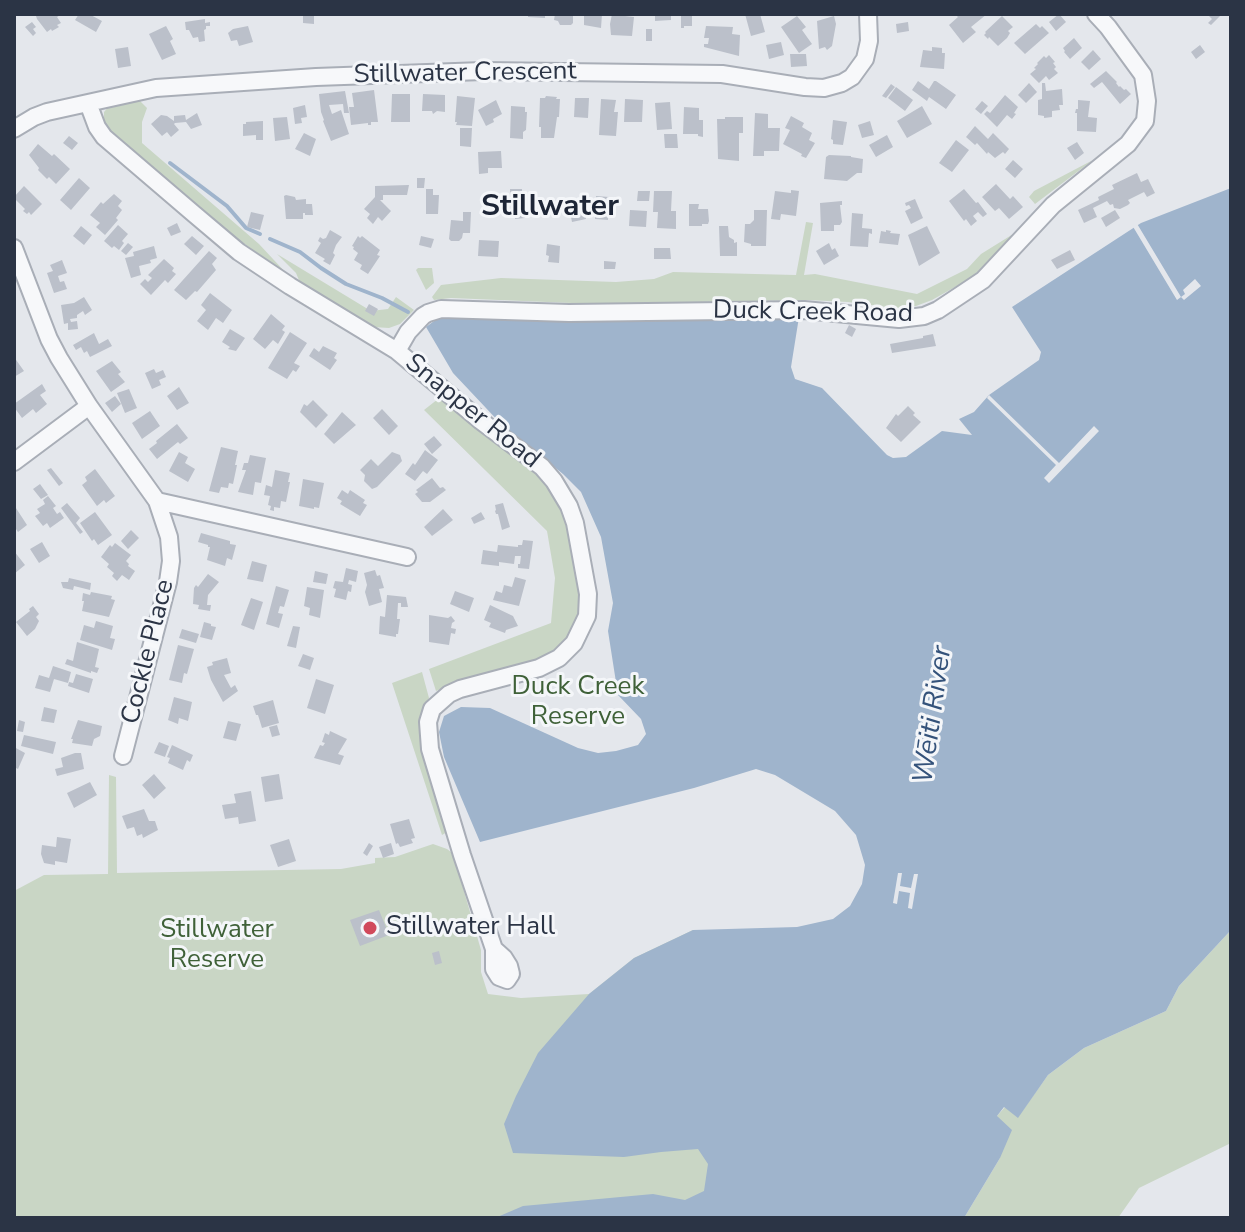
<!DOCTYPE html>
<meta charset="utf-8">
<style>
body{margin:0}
#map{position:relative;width:1245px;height:1232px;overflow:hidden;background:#e4e7ec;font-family:"Nunito Sans",sans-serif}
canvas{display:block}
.frame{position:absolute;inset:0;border:16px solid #2b3445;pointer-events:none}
</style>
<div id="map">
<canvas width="1245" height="1232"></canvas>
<div class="frame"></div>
</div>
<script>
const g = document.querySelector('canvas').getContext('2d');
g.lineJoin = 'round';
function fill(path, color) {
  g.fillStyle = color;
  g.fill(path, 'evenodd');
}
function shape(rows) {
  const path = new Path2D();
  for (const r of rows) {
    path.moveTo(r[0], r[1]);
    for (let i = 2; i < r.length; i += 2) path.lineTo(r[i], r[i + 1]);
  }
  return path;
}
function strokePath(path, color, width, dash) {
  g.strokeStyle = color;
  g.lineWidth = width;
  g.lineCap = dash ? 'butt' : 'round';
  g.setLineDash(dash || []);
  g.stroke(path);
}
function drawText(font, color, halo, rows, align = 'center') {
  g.font = font + ' "Nunito Sans",sans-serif';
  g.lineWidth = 6;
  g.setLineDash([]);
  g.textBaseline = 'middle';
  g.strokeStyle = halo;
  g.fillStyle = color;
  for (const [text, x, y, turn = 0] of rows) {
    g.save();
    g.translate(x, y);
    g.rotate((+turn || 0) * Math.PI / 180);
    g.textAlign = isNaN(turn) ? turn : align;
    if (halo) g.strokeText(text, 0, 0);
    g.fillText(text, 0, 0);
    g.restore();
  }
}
const green = shape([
 [139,100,147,108,142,122,142,143,259,244,287,274,215,223,111,133,104,124,104,112,111,104],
 [1093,160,1035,204,1029,197,1034,191],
 [806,222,813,223,804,275,815,274,917,294,967,269,981,254,1018,231,1011,239,971,278,932,300,916,306,901,309,848,302,807,300,595,304,451,298,434,300,432,297,441,285,501,278,616,282,654,279,673,272,796,275],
 [277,254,371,311,388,309,396,297,414,310,400,324,389,328,373,327,301,285,296,273],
 [418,268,432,268,434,283,426,290,416,270],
 [438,399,449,401,548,484,567,519,584,610,569,638,555,654,503,671,461,680,436,691,429,669,551,623,555,578,547,531,424,410],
 [422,672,429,698,419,723,425,754,449,831,442,835,392,683],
 [109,775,116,777,117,873,341,869,375,863,375,858,395,857,433,844,447,849,451,852,459,874,481,950,481,972,488,994,521,998,589,994,634,958,693,930,742,1218,14,1218,14,891,44,875,108,874],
 [1231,930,1231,1143,1139,1188,1118,1218,964,1218,1000,1158,997,1116,1005,1107,1018,1117,1048,1075,1084,1048,1166,1011,1179,986]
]);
const water = shape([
 [1231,188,1231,930,1179,986,1166,1011,1084,1048,1048,1075,1018,1118,1004,1107,997,1116,1012,1130,1000,1158,964,1218,495,1218,523,1206,653,1194,685,1200,704,1191,708,1164,698,1149,661,1152,624,1157,513,1153,504,1124,516,1096,538,1053,589,994,634,958,693,930,797,927,833,919,850,906,862,884,865,865,856,835,835,811,775,775,756,769,694,788,480,842,444,757,439,732,444,716,461,707,490,708,578,748,598,753,616,751,638,745,646,734,641,719,618,695,608,631,613,603,601,537,581,492,563,474,502,425,453,373,426,327,442,315,799,317,791,367,795,379,822,388,887,455,893,458,906,457,942,431,972,435,959,419,974,412,989,395,1039,360,1041,352,1012,307,1141,223]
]);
const pier = shape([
 [1136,222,1181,297,1185,294,1183,290,1195,279,1201,286,1184,300,1181,297,1177,300,1132,225],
 [989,395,1059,463,1094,426,1099,431,1049,483,1044,478,1056,465,987,398],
 [898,873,902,873,900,886,911,888,914,874,918,874,912,909,908,908,910,893,899,891,897,904,893,903]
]);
const stream = shape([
 [170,163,227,206,246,228,260,234],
 [270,239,300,252,321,268,346,284,382,298,408,312]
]);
const building = shape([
 [39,14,62,14,57,17,61,23,57,25,59,27,52,31,51,29,47,32,37,19,36,16],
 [79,14,89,14,102,21,96,32,75,20],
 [303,14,314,14,314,24,303,23],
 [528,14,545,14,545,18,528,17],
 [555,14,573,14,573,23,571,25,560,25,558,21,554,20],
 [584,14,602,14,601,28,584,25],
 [612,14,625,14,625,16,634,17,632,36,611,35,610,24],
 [655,14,671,14,671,20,655,21],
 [681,14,692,14,692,26,684,26,684,28,681,28],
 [745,14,760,14,765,32,751,36],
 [955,14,987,14,971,27,976,32,963,43,949,25,958,17],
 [1059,14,1066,22,1056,31,1049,22],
 [1207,14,1222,14,1211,25,1208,23,1212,19],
 [797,16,806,27,802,30,812,44,799,53,781,27],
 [834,16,836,24,832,46,827,50,825,47,819,49,817,21],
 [1002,16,1013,27,1008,31,1010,33,1007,38,998,46,989,37,988,39,984,35,986,33,985,32],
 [205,19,205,23,210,22,210,26,206,26,206,29,204,30,205,41,199,42,198,37,193,38,189,30,186,30,185,22],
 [32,22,36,27,33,29,36,33,33,36,25,27],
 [908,22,909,31,897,33,896,24],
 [1036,24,1040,28,1042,26,1049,33,1025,54,1014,43],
 [166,26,173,39,170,41,176,54,162,60,149,34],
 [248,26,253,42,239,46,237,40,231,41,228,33,233,29],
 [706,26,733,27,732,34,740,35,739,56,704,47,704,44,708,44,709,38,704,38],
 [646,29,652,29,652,41,646,41],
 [1074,38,1082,48,1070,59,1064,52,1065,51,1063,48],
 [781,42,784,55,769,59,766,45],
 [1200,45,1205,52,1196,59,1191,52],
 [128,47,131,66,118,68,115,49],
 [932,47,942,48,942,53,945,53,944,69,920,67,923,50,932,51],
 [1093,50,1101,59,1089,70,1081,62],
 [790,54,806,54,807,66,791,67],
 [1049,55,1055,62,1053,63,1056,67,1054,69,1058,73,1049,80,1046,76,1039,83,1030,74,1036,69,1034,68,1038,64,1037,63,1044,56,1046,58],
 [1106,71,1117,82,1116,83,1119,87,1120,86,1124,90,1126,89,1131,94,1120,104,1102,82,1094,88,1090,84],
 [918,81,929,89,934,81,936,81,956,95,946,109,929,97,927,101,912,90],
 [1029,83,1037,92,1026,103,1018,95],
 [1042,83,1045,83,1046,91,1062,89,1063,105,1059,105,1060,110,1052,111,1052,117,1044,118,1044,116,1038,115,1038,100,1042,99],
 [891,84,895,87,886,98,882,96],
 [896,87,913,100,905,111,888,98],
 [374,90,378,122,371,122,371,125,368,125,368,123,351,125,349,107,354,107,352,93],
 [345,91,349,113,344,113,343,104,329,105,332,114,341,110,349,134,331,141,323,121,324,120,321,112,319,94],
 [392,94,410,94,410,122,391,122],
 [423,94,445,95,445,112,437,111,433,114,432,111,422,111],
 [1005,95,1018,107,1014,113,1016,114,1012,119,1007,115,997,127,984,114,987,111,990,113],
 [457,96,475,98,472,126,456,125,457,122,455,122],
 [546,96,557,97,556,99,560,99,559,117,557,117,554,138,541,138,541,127,539,127,540,98,545,98],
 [575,98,589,98,588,118,574,117],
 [601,99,616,100,614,112,618,112,616,136,599,135],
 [625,99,643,100,642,122,624,122],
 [496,100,502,114,493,119,494,122,486,126,478,110],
 [1078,100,1090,101,1088,117,1097,118,1096,132,1077,131,1077,113,1075,113,1076,109,1078,109],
 [982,101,988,106,981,114,975,109],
 [670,102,672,129,657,130,655,103],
 [305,105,307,117,301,118,302,123,295,124,293,108],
 [511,106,525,107,525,112,527,112,526,130,523,132,523,139,510,138],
 [922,106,932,124,907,138,897,121],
 [684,107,699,108,699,120,703,120,703,137,698,136,698,134,683,134],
 [197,113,202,125,191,129,186,122,175,123,174,124,179,130,171,137,167,132,162,136,151,124,161,115,167,116,174,121,174,116,185,115,186,120],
 [755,113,768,114,768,128,780,128,779,151,764,151,764,156,753,156],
 [791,116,804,123,802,127,812,133,809,140,815,143,806,158,801,156,802,154,783,144,790,130,785,128],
 [287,117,290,139,275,141,273,118],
 [725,117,743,117,743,133,739,133,739,161,718,159,717,119,725,119],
 [833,120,847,122,843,145,833,144,833,140,831,139],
 [263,121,263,140,256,140,256,135,243,136,243,124,246,124,246,122],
 [870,121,874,135,862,138,858,125],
 [975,126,988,139,993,133,1009,149,1005,154,1003,152,995,158,988,152,987,154,977,143,975,145,966,137],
 [460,128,472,128,471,147,460,146],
 [304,133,316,139,310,156,295,149],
 [664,134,677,134,678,148,665,148],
 [887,135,893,147,876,157,869,145],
 [69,136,78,143,72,150,63,143],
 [956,140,969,150,952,172,939,163],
 [1077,142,1084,153,1075,160,1067,148],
 [38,144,52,156,54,154,70,169,56,184,49,177,47,179,38,170,39,168,29,155],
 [501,151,502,168,488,168,488,173,479,174,478,152],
 [829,155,851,156,851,157,863,159,862,173,857,173,847,181,824,179,826,157],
 [1013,160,1023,169,1015,178,1005,169],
 [1137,173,1141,182,1148,179,1155,193,1147,197,1144,192,1128,200,1130,203,1128,205,1120,209,1114,208,1113,204,1110,205,1107,201,1093,208,1097,217,1084,223,1078,210,1099,200,1098,197,1114,189,1112,185],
 [79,178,90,188,71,210,60,200],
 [417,178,425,178,424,188,417,188],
 [996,184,1010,199,1013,196,1023,207,1009,219,999,208,995,211,982,197],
 [409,185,407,195,383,195,383,200,380,200,391,211,382,221,378,217,373,224,367,218,370,214,364,209,375,197,375,186],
 [24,186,42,204,31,215,29,212,27,214,23,211,25,209,15,199,14,197],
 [426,189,433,189,433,195,439,195,438,214,426,214],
 [510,189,522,189,522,201,525,201,525,218,515,219,515,216,511,216],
 [964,189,976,203,978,202,987,214,983,217,978,212,973,216,977,221,971,226,966,219,964,221,949,201],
 [791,190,799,191,796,216,781,214,780,220,771,219,775,191,791,193],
 [638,191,650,191,649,201,637,201],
 [654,191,672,191,671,211,676,211,676,229,657,228,658,212,653,212],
 [114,194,122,201,118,206,122,210,116,218,118,220,105,235,96,227,100,223,90,215,101,202,103,204],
 [286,195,295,197,296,200,306,199,306,204,312,204,313,215,305,215,305,213,303,213,303,219,286,219,284,196],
 [596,196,609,197,608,220,595,219],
 [915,199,923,218,911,224,905,211,911,208,909,205,906,206,905,203],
 [582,201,586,219,572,222,569,207,577,205,576,202],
 [842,201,842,205,840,205,842,222,840,225,834,225,834,231,821,231,820,203],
 [689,204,699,204,698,209,708,209,709,221,708,224,702,224,702,226,689,226],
 [630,210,647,211,646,227,629,226],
 [754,210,767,210,766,246,751,246,751,244,744,242,745,224,750,224,754,220],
 [1115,210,1120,218,1106,227,1101,218],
 [251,212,264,215,260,230,247,227],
 [463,212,471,212,470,233,463,233,462,238,459,241,451,241,449,239,451,220,463,221],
 [852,213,863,214,862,228,872,229,872,234,869,233,868,247,850,246],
 [177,223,181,232,171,236,167,228],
 [118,225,128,234,122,241,124,243,119,250,114,246,112,248,104,241],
 [81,226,92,235,84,245,73,236],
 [719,226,728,226,729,237,734,240,734,243,737,242,737,256,720,256],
 [927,226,940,253,919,266,908,235],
 [330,230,342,237,336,245,333,253,335,255,330,265,323,261,325,259,315,253,321,243,318,241,320,237,323,239,326,238],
 [886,230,891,231,890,233,900,234,898,245,879,243,881,231,886,232],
 [192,236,204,246,196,255,184,244],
 [358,236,360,238,362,236,380,250,377,255,380,256,368,274,360,269,362,265,354,260,358,253,353,249,354,247,352,246],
 [421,236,434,239,431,248,419,245],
 [479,240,499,241,498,257,478,256],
 [128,243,133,247,126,255,121,251],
 [829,243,832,250,835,248,839,256,824,265,816,251],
 [547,244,560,246,559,263,548,262,549,256,546,255],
 [154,246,157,258,150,260,151,263,139,266,141,275,131,278,125,258,134,256,133,252],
 [654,248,670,248,671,259,654,259],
 [1070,250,1075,260,1057,269,1051,260],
 [209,251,217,258,212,264,216,270,197,292,195,291,186,300,174,290],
 [164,259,174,268,172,271,176,274,168,283,165,280,151,295,140,284,145,279,148,282,152,278,148,275],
 [62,260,67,273,58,276,60,282,64,281,67,289,54,293,47,273,53,271,50,265],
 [604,261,616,262,615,269,604,269],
 [210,293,232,310,223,323,216,318,208,330,197,321,206,310,201,305],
 [84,297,92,310,85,315,83,311,77,315,77,318,70,319,71,322,77,321,78,329,68,330,68,323,64,324,61,305,74,303],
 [369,304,378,309,374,316,365,311],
 [271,314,285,326,282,330,285,332,278,344,273,340,265,349,253,339],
 [849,325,856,329,852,337,845,333],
 [230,329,245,338,236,351,228,349,230,347,222,342],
 [290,332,307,343,294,363,300,366,296,372,293,370,287,379,268,368],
 [94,333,99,344,108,339,112,346,90,357,87,351,84,353,81,347,76,350,73,345],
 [933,334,936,346,892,353,890,344,923,338,923,336],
 [323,346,337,353,334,358,337,360,330,370,309,356,314,348,319,352],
 [14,357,24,371,14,377],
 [112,361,121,372,118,374,125,382,111,392,96,371],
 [154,369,156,373,163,370,166,377,159,380,161,385,152,389,145,373],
 [42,384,46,391,40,395,47,404,36,413,33,409,22,418,14,407,14,404],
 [179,387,189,403,177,410,167,396],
 [129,389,137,408,125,413,117,393],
 [115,396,121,404,112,412,105,403],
 [313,400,328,415,316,428,300,412,304,404,307,406],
 [908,406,915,413,913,415,921,422,901,442,886,428,896,414,898,416],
 [382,409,398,426,389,435,373,418],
 [150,411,160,426,142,439,132,423],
 [342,412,356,425,334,444,324,434],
 [177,424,188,438,180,444,178,442,157,459,149,449,157,443,156,441],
 [434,436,442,445,432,454,424,444],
 [221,447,238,451,235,465,237,465,233,484,229,483,228,488,221,487,219,493,209,491],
 [425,450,438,460,427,474,423,471,415,481,405,474,413,463,415,465],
 [179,452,188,457,185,463,195,469,188,482,169,471],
 [392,452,400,455,402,461,377,487,372,489,364,481,365,475,360,470,371,459,378,466],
 [250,455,266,458,261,483,255,482,253,495,238,492,246,470,242,470,244,463,248,463],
 [51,468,63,483,59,486,47,470],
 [95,469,115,496,106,503,104,500,97,506,82,485,87,481,85,477],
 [275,470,290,473,288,482,290,482,286,502,281,501,280,508,274,507,274,511,270,510,271,506,268,505,270,496,264,495,266,485,272,487],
 [432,478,440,488,443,487,446,490,430,502,422,502,415,494,418,492,416,490],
 [303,479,324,483,319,508,314,507,314,509,299,506],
 [40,484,48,495,41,499,33,489],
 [342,490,348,494,350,490,365,500,363,503,367,505,360,516,340,504,342,501,337,498],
 [48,496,56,506,53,508,57,514,60,512,64,518,50,528,47,523,43,526,35,516,40,513,37,509,45,504,43,500],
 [67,503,80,518,76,523,83,532,80,534,61,508],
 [503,503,510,527,502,530,498,514,496,514,495,511,496,510,495,505],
 [14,505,27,525,18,532,16,529,14,531],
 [443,509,453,520,432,536,424,527],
 [95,512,112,535,98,545,94,539,92,541,80,523],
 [481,512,485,519,474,524,471,518],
 [131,530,139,538,128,549,121,541],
 [201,533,230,541,230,544,236,545,232,560,227,558,225,566,207,560,210,547,208,547,208,545,198,542],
 [523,540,533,541,529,569,518,568,518,564,520,564,521,556,515,556,514,564,499,562,499,566,481,564,483,550,497,552,498,545,518,547,518,545,522,545],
 [42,542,50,556,39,563,30,549],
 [115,543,131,555,126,561,129,564,128,566,135,571,129,580,122,575,117,581,112,576,114,573,107,567,109,564,101,557,110,545,112,547],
 [14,551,25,565,14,574],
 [252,561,267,565,263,582,247,579],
 [346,568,358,571,356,582,349,580,348,584,352,585,351,592,348,591,346,600,334,597,336,589,333,588,335,581,343,582],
 [375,570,377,576,380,575,384,588,379,589,382,602,369,606,365,592,367,585,364,573],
 [315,571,328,574,326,584,313,582],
 [208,574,219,582,208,595,207,605,211,605,210,611,198,609,199,605,193,604,194,588,196,585,198,587],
 [515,577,526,580,519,606,493,600,496,591,502,593,504,585,512,587],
 [69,578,91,583,90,590,74,586,73,590,63,588,61,582,68,582],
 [276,586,289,590,284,607,280,606,278,613,283,614,279,628,266,624],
 [307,587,324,590,320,618,309,615,310,608,304,606],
 [455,591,474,598,469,612,450,604],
 [91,592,112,596,111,599,115,600,109,617,82,611,84,601,82,601,83,593,90,595],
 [387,595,406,597,408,607,401,607,401,603,398,603,397,619,400,619,398,634,396,634,396,637,379,634,380,616,385,617],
 [251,598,263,602,254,630,241,625],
 [490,605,513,616,518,626,506,630,505,633,489,627,491,623,484,620],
 [33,606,39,614,36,617,39,621,35,629,27,636,16,622,30,611,29,609],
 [429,615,448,618,451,616,455,621,452,623,451,628,456,629,455,634,451,633,449,645,429,642],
 [96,621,113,626,110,638,115,639,112,650,80,640,84,625,94,628],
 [204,622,211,624,211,626,216,627,212,640,200,637],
 [293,626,300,627,296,648,287,646],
 [182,629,199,634,196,643,179,638],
 [77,642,99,649,95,667,99,668,97,673,91,671,91,673,65,664,67,659,73,661],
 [178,645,194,649,187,674,184,673,182,683,169,680],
 [303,654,314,658,310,670,298,666],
 [227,658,231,673,224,675,231,688,235,685,238,691,223,702,211,680,207,667,213,665,212,662],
 [53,666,71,672,68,683,54,679,50,692,35,688,39,675,49,678],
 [76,674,93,679,89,693,68,686,69,682,73,683],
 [316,679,334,685,325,714,307,708],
 [174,697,192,702,188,721,179,718,178,724,168,720],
 [273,700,279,723,262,728,258,715,256,715,253,706],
 [44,707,57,710,54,723,41,721],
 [19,720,25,722,23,732,17,731],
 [78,720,102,726,100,736,94,739,92,746,72,743,73,739,71,739],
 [228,721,241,724,236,741,223,738],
 [277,725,280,735,272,737,269,727],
 [330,731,347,739,338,754,344,756,340,765,314,758,320,745,323,746,325,743,322,742,325,733,329,735],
 [24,735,56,742,53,754,21,746],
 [159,742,169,746,165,757,154,753],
 [172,745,193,755,190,762,187,760,183,770,168,763,170,758,167,757],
 [14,747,25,753,18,769,14,767],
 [75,753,81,753,84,769,57,776,55,769,63,767,61,758],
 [154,774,166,788,154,799,142,785],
 [279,774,283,799,265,802,261,777],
 [90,782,97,795,74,808,67,793],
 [251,791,256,821,239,824,238,817,225,819,222,805,236,803,234,794],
 [144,809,149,821,155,821,158,830,143,838,142,834,137,836,134,827,127,829,122,816],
 [409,819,415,838,411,839,413,843,400,847,398,843,396,844,390,824],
 [57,837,71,839,67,863,55,861,55,865,44,863,41,854,42,845,56,847],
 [289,839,296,861,278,867,270,845],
 [369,843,373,846,367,856,363,853],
 [391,843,394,854,383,858,379,847],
 [379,910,389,935,360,946,350,920],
 [439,951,442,963,435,965,432,953]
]);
const minor = shape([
 [88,103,97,127,104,137,194,214,239,252,290,286,397,351,481,421,542,467,554,481,569,506,575,523,588,594,587,616,574,643,559,658,539,668,460,689,449,694,432,709,428,722,430,749,462,855,494,949,494,969,499,977,507,980,511,974,509,966,504,958,494,949],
 [14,129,34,117,47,112,156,88,316,77,483,71,722,74,805,87,824,88,842,83,852,77,865,59,869,41,868,14],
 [14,248,49,339,59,358,89,406,157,501,169,537,171,561,168,582,123,756],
 [397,351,408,332,423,316,428,313,441,309,569,313,804,310,899,319,924,316,938,310,983,280,1053,205,1128,144,1145,121,1147,101,1143,75,1108,27,1096,14],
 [14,462,89,406],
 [157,501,407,557]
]);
const markers = [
 [370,928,8,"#d1495b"]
];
const streetNames = [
 ["Stillwater Crescent",465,74,-1],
 ["Duck Creek Road",813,313,1],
 ["Snapper Road",472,412,39],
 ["Cockle Place",149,652,-76]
];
const parkNames = [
 ["Duck Creek",578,688],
 ["Reserve",578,718],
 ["Stillwater",217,931],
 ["Reserve",217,961]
];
const poiNames = [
 ["Stillwater Hall",386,928]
];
const waterNames = [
 ["Wēiti River",934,715,-82]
];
const quarterNames = [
 ["Stillwater",550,208]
];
fill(green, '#c9d6c5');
fill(water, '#9fb4cc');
fill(pier, '#e4e7ec');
strokePath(stream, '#9fb4cc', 4);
fill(building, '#bbc0ca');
strokePath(minor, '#a9aeb7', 20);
strokePath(minor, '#f7f8fa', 16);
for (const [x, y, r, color] of markers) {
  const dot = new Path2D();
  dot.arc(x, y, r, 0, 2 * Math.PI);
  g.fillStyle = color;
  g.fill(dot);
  strokePath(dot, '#f4f6f9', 3);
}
drawText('26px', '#2b3445', '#f4f6f9', streetNames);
drawText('26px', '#3f6138', '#f4f6f9', parkNames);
drawText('26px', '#2b3445', '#f4f6f9', poiNames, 'left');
drawText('italic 28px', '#34527a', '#f4f6f9', waterNames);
drawText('bold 30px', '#1d2536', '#f4f6f9', quarterNames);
</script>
